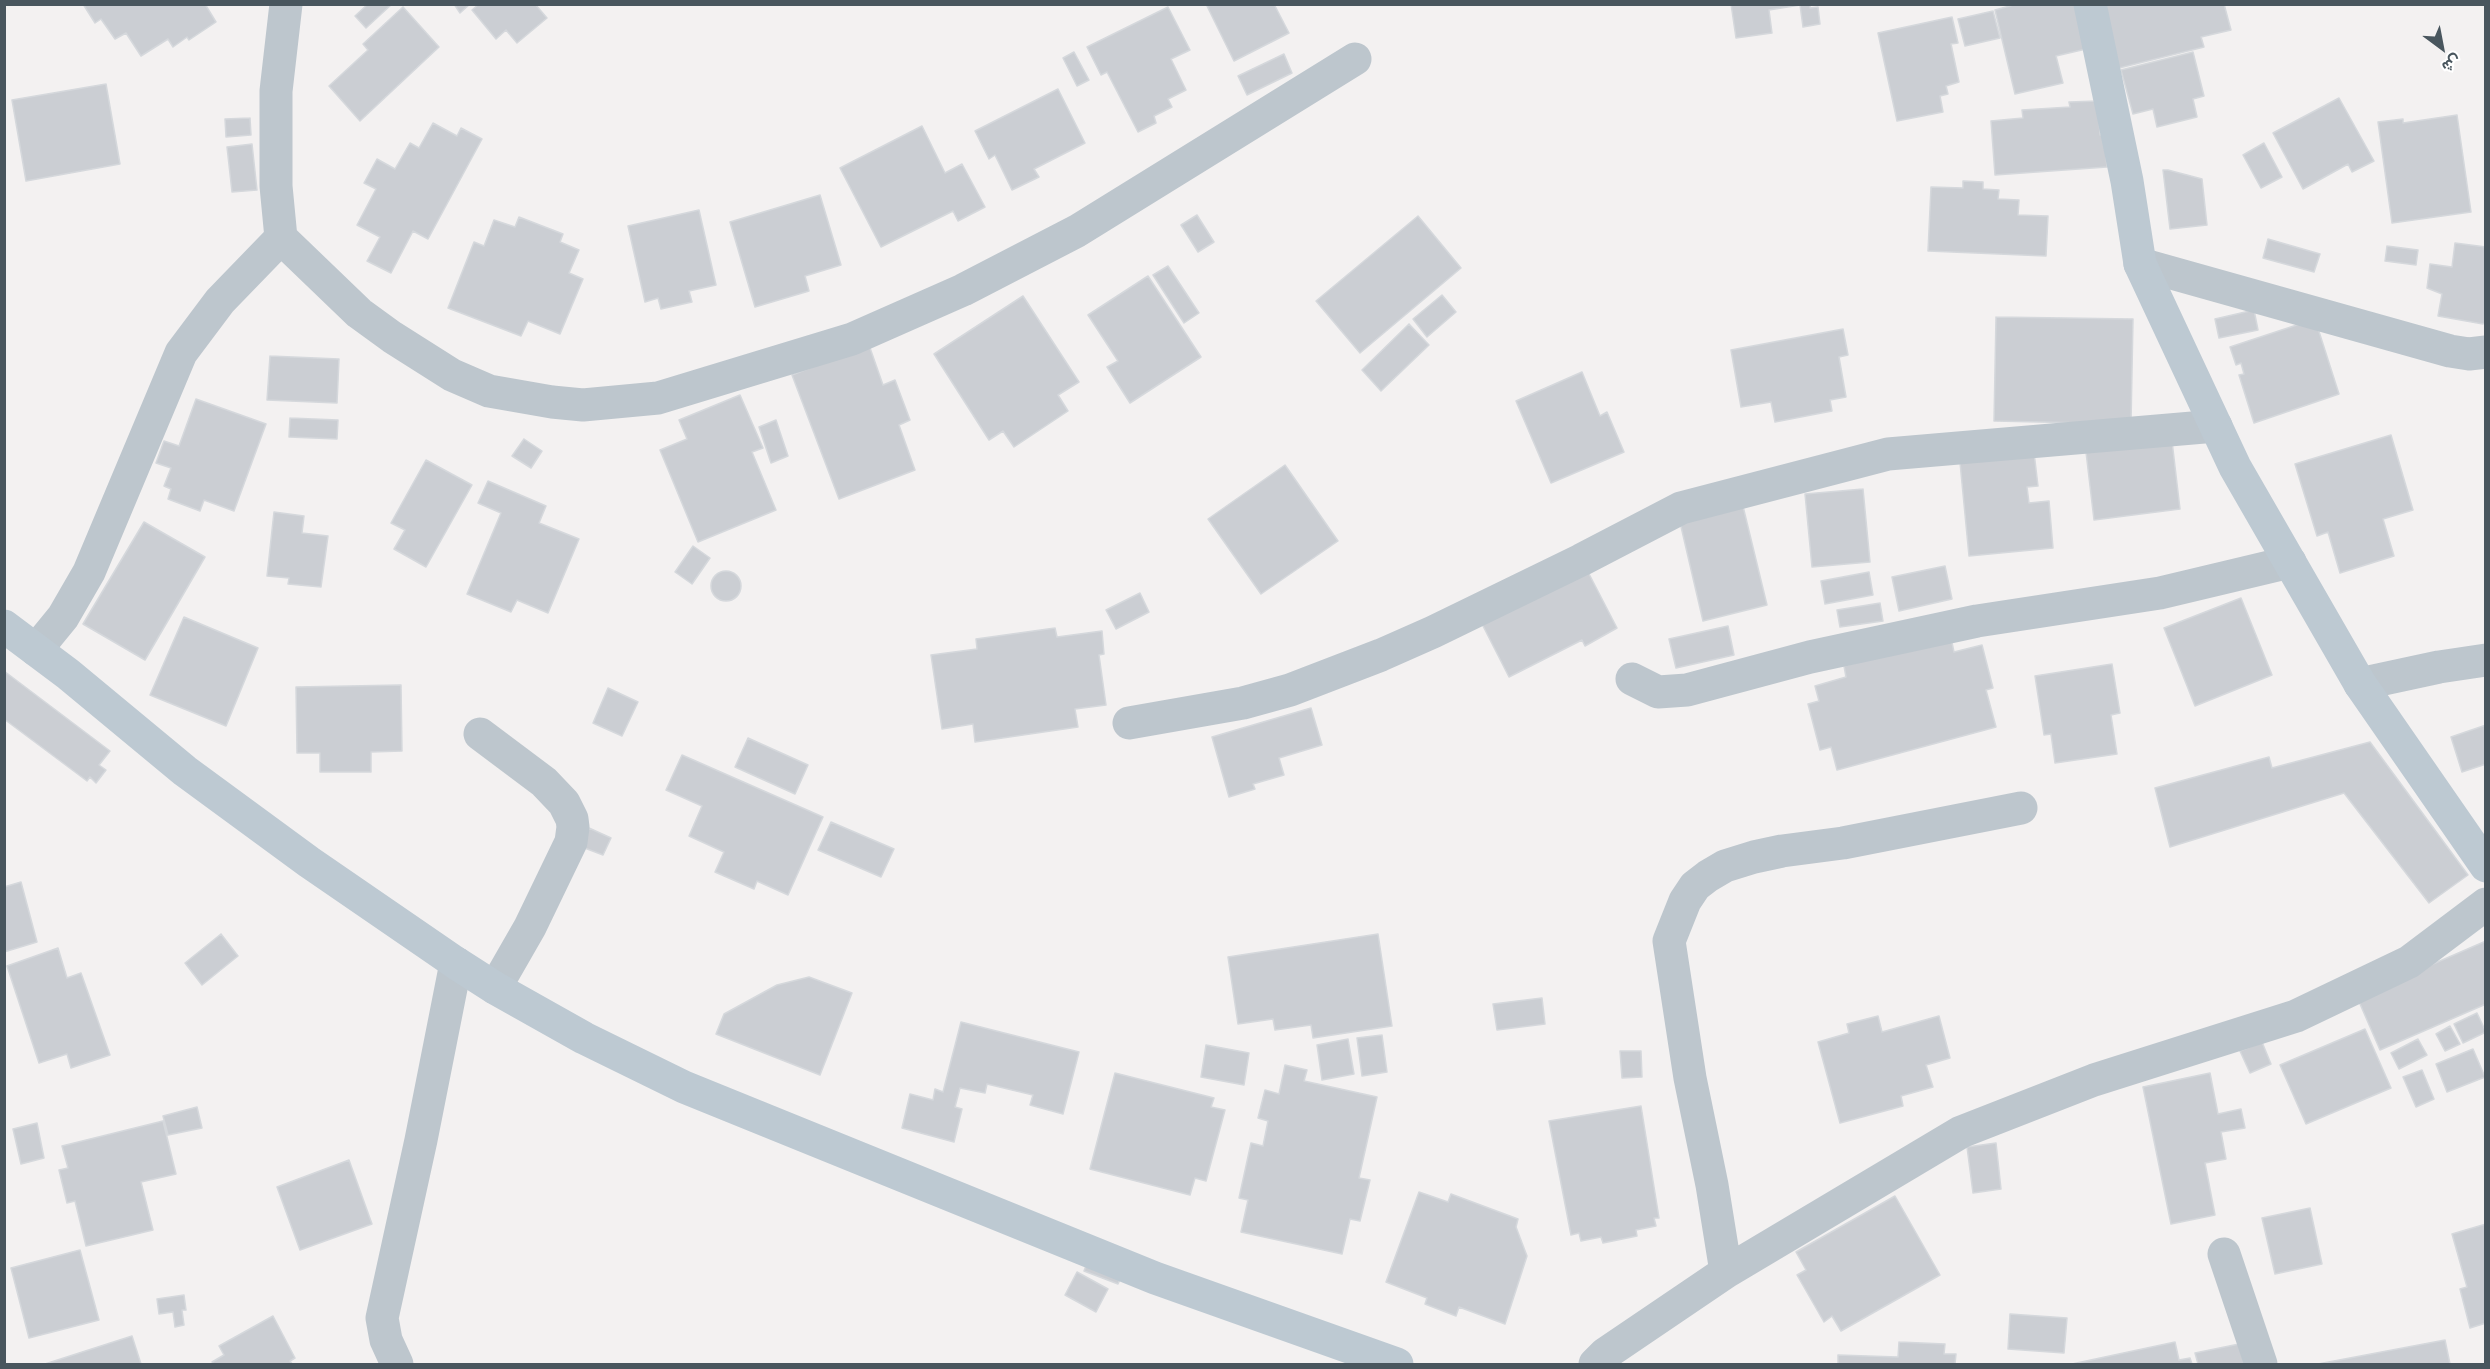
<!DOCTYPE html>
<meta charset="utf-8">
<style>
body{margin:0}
#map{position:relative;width:2490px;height:1369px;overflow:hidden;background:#f3f1f1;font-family:Poppins,Vazirmatn,sans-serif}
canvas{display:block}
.frame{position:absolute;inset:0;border:6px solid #49565e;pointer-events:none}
.north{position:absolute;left:2412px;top:18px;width:60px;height:60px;-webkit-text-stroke:4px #fff;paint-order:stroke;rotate:148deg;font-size:16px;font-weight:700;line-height:24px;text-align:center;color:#49565e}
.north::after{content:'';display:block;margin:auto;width:21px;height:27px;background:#49565e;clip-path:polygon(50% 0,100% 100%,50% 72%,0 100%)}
</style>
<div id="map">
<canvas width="2490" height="1369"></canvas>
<div class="frame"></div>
<div class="north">ش</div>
</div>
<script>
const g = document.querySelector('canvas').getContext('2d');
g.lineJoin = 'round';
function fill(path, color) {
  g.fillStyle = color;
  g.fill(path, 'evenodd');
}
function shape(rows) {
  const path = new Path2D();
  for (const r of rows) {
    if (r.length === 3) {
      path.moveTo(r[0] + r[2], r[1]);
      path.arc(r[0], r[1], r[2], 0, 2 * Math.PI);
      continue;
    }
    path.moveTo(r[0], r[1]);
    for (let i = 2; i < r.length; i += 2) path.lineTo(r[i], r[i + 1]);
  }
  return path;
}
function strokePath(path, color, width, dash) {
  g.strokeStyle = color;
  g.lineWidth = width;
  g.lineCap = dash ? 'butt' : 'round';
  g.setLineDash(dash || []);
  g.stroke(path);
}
const building = shape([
 [83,4,205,4,216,22,189,40,187,37,173,47,168,39,141,56,126,33,115,39,101,19,95,23,83,4],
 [368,4,392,4,366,28,355,16,368,4],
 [454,4,470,4,460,13,454,4],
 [479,4,535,4,547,18,517,43,506,30,496,39,472,10,479,4],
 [1206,4,1274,4,1289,33,1234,61,1206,4],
 [1731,4,1810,4,1810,8,1818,7,1820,24,1803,27,1800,5,1769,10,1772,33,1736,38,1731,4],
 [2017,4,2075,4,2086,49,2056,56,2063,83,2015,94,1995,10,2017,4],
 [2099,4,2224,4,2231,30,2201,37,2204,47,2115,69,2099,4],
 [403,7,439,47,360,121,329,86,368,50,363,44,403,7],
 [1168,7,1190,50,1171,59,1186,90,1168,99,1172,107,1154,116,1156,123,1138,132,1107,72,1101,75,1087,47,1168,7],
 [1993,11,2000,38,1965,46,1958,19,1993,11],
 [1952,17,1958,43,1951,44,1959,82,1946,86,1948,94,1940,96,1943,112,1897,121,1878,33,1952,17],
 [1074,52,1089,80,1077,86,1063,58,1074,52],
 [2193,52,2204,96,2193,99,2197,117,2157,127,2153,109,2133,114,2121,70,2193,52],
 [1284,54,1292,73,1247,95,1238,76,1284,54],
 [106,84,120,164,26,181,12,100,106,84],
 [1058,89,1085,143,1034,169,1039,177,1012,190,995,155,989,159,975,131,1058,89],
 [2339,98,2374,161,2352,172,2348,164,2303,189,2273,133,2339,98],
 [2098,101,2100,135,2104,135,2107,167,1995,175,1991,121,2023,118,2022,110,2070,107,2069,102,2098,101],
 [2457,115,2471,212,2392,223,2378,122,2403,119,2403,123,2457,115],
 [250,118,251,135,226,137,225,119,250,118],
 [433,123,457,136,461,128,482,139,428,239,413,231,391,273,367,261,380,237,357,225,376,189,364,183,377,159,395,169,410,143,419,148,433,123],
 [922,126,945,173,962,164,985,207,958,221,953,211,881,247,840,168,922,126],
 [2264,143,2282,177,2261,188,2243,155,2264,143],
 [252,144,257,190,232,192,227,147,252,144],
 [2163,170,2168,170,2202,179,2207,225,2170,229,2163,170],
 [1963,181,1983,182,1983,189,1999,190,1998,199,2019,200,2018,215,2048,216,2046,256,1928,251,1931,187,1963,188,1963,181],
 [820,195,841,265,805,276,809,291,755,307,730,222,820,195],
 [699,210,716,285,689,291,692,302,661,309,658,298,645,302,628,226,699,210],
 [1197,215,1214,242,1198,252,1181,225,1197,215],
 [1418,216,1461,268,1360,353,1316,301,1418,216],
 [519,217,563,234,560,242,579,250,569,273,583,279,560,334,528,321,521,336,448,308,474,242,484,246,494,220,515,227,519,217],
 [2268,239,2320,254,2314,272,2263,258,2268,239],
 [2455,243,2486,247,2486,322,2483,324,2438,316,2442,294,2427,288,2430,264,2452,267,2455,243],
 [2387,246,2418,250,2416,265,2385,261,2387,246],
 [1168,266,1199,313,1184,323,1153,275,1168,266],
 [1148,276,1201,357,1130,403,1107,367,1118,361,1088,315,1148,276],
 [1442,295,1456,312,1427,337,1413,319,1442,295],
 [1023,296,1079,382,1058,395,1068,411,1014,447,1003,431,989,440,934,354,1023,296],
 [2254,310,2258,330,2219,338,2215,319,2254,310],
 [1996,317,2133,319,2131,424,1994,421,1996,317],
 [2315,319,2339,394,2254,423,2239,375,2244,374,2241,363,2236,365,2230,347,2315,319],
 [1409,324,1429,345,1381,391,1362,370,1409,324],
 [1843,329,1848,355,1839,357,1846,397,1830,400,1832,411,1775,422,1771,402,1741,407,1731,350,1843,329],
 [869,345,883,385,895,380,910,420,899,425,915,470,839,499,792,375,869,345],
 [270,356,339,359,337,403,267,400,270,356],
 [1582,372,1600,416,1607,412,1624,452,1551,483,1516,401,1582,372],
 [740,395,763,448,752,452,776,510,698,542,660,450,687,439,679,420,740,395],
 [196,399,266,424,234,511,204,500,200,511,168,499,171,489,164,486,171,468,156,463,164,441,179,446,196,399],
 [290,418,338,420,337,439,289,437,290,418],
 [776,420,788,456,771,463,759,427,776,420],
 [2391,435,2413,510,2383,519,2394,556,2340,573,2328,532,2317,536,2295,464,2391,435],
 [524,439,542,451,531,468,512,456,524,439],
 [2172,441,2180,509,2094,520,2086,452,2172,441],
 [2033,444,2038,486,2027,487,2029,503,2049,501,2053,548,1969,556,1959,452,2033,444],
 [426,460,472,485,426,567,394,549,405,530,391,523,426,460],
 [1285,465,1338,541,1261,594,1208,519,1285,465],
 [488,481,546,506,539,523,579,539,548,613,517,600,511,612,467,594,501,513,478,503,488,481],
 [1863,489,1870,562,1812,567,1805,494,1863,489],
 [1741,498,1767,605,1703,621,1679,518,1741,498],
 [274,512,304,516,302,533,328,536,321,587,288,584,289,578,267,576,274,512],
 [144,522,205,557,145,660,83,624,144,522],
 [693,546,710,558,692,584,675,572,693,546],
 [1945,566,1952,599,1899,611,1892,577,1945,566],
 [1587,570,1617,628,1585,646,1582,640,1509,677,1482,624,1587,570],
 [726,586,15],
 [1869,572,1873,595,1825,604,1821,581,1869,572],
 [1140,593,1149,612,1116,629,1106,610,1140,593],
 [2241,598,2272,675,2195,706,2164,628,2241,598],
 [1880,603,1883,621,1840,627,1837,610,1880,603],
 [184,617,258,648,226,726,150,695,184,617],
 [1728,626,1734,655,1676,668,1669,639,1728,626],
 [1055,628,1057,637,1102,631,1104,654,1099,655,1106,705,1075,709,1078,727,975,742,973,724,942,729,931,655,977,649,976,639,1055,628],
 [1951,638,1954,652,1982,645,1993,688,1986,690,1996,727,1837,770,1831,747,1820,750,1808,704,1819,701,1815,686,1846,677,1844,666,1951,638],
 [2112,664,2120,713,2111,715,2117,754,2055,763,2051,734,2044,735,2035,676,2112,664],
 [4,671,110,751,99,765,106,770,96,783,90,777,87,781,4,719,4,671],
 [401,685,402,751,371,752,371,772,320,772,320,753,297,753,296,687,401,685],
 [608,688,638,702,622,736,593,723,608,688],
 [1311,708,1322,745,1279,758,1284,775,1253,784,1255,789,1229,797,1212,737,1311,708],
 [2486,725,2486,764,2462,772,2451,737,2486,725],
 [748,738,808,765,795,794,735,767,748,738],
 [2370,742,2468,875,2429,903,2344,793,2170,847,2155,788,2269,757,2272,768,2370,742],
 [682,755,823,817,788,895,757,881,754,889,715,872,724,852,689,836,702,806,666,790,682,755],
 [831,822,894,849,881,877,818,850,831,822],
 [589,828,611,838,603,855,582,847,589,828],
 [21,882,37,942,4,952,4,887,21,882],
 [221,934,238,956,202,985,185,963,221,934],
 [1378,934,1392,1026,1313,1038,1311,1025,1275,1030,1273,1019,1238,1024,1228,957,1378,934],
 [2486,941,2486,1004,2380,1050,2357,997,2486,941],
 [58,948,67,978,81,973,110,1055,71,1068,67,1054,39,1063,7,966,58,948],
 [809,977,852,993,820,1075,716,1034,724,1014,777,985,809,977],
 [1542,998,1545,1024,1497,1030,1493,1004,1542,998],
 [2477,1013,2486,1032,2463,1043,2454,1024,2477,1013],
 [1878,1016,1882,1032,1939,1016,1950,1058,1926,1065,1933,1087,1901,1096,1903,1106,1840,1123,1818,1042,1849,1033,1847,1024,1878,1016],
 [961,1022,1079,1052,1063,1114,1030,1105,1033,1095,987,1084,985,1093,960,1088,955,1107,962,1109,954,1142,902,1128,910,1094,933,1100,935,1089,943,1092,961,1022],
 [2450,1026,2460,1044,2445,1051,2436,1034,2450,1026],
 [2365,1029,2391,1088,2306,1124,2280,1065,2365,1029],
 [1382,1035,1387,1072,1362,1076,1357,1038,1382,1035],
 [1348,1039,1354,1074,1322,1080,1317,1045,1348,1039],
 [2418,1039,2427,1055,2399,1069,2391,1053,2418,1039],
 [2262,1042,2271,1064,2250,1073,2240,1051,2262,1042],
 [1206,1045,1249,1053,1244,1085,1201,1077,1206,1045],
 [2473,1049,2485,1077,2447,1092,2436,1064,2473,1049],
 [1620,1051,1641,1051,1642,1077,1622,1078,1620,1051],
 [1285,1065,1307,1070,1304,1081,1377,1097,1359,1178,1370,1180,1360,1221,1350,1219,1342,1254,1241,1232,1248,1200,1239,1198,1251,1143,1263,1146,1268,1121,1258,1118,1265,1090,1279,1094,1285,1065],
 [2422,1070,2434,1099,2416,1107,2403,1077,2422,1070],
 [1115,1073,1214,1098,1211,1107,1225,1110,1206,1181,1195,1178,1190,1195,1090,1169,1115,1073],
 [2210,1073,2218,1114,2241,1109,2245,1128,2221,1132,2226,1159,2205,1163,2215,1215,2171,1224,2143,1087,2210,1073],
 [1641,1106,1659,1218,1654,1218,1656,1226,1636,1230,1637,1236,1603,1243,1601,1237,1581,1241,1579,1233,1571,1235,1549,1121,1641,1106],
 [197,1107,202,1128,168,1135,163,1116,197,1107],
 [163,1121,176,1174,141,1182,153,1230,86,1246,75,1201,67,1203,59,1170,68,1168,62,1146,163,1121],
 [37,1123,44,1158,21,1164,13,1129,37,1123],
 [1996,1143,2001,1189,1973,1193,1967,1147,1996,1143],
 [349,1160,372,1224,300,1250,277,1187,349,1160],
 [1419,1192,1448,1202,1451,1194,1518,1219,1516,1227,1527,1256,1505,1324,1459,1307,1456,1316,1425,1304,1427,1298,1386,1282,1419,1192],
 [1895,1196,1940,1275,1841,1331,1832,1316,1824,1322,1797,1275,1806,1270,1796,1252,1895,1196],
 [2310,1208,2322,1264,2275,1274,2262,1218,2310,1208],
 [2486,1224,2486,1323,2470,1328,2460,1289,2467,1287,2452,1234,2486,1224],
 [80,1250,99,1320,29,1338,11,1268,80,1250],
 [1090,1255,1125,1268,1118,1284,1084,1271,1090,1255],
 [1077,1272,1108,1289,1096,1312,1065,1295,1077,1272],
 [184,1295,186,1310,182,1310,184,1325,175,1327,173,1312,159,1314,157,1299,184,1295],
 [2010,1314,2067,1318,2064,1353,2008,1349,2010,1314],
 [273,1316,295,1358,290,1361,292,1364,214,1364,212,1362,224,1355,219,1346,273,1316],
 [132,1336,141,1364,45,1364,132,1336],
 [2445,1340,2450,1364,2318,1364,2445,1340],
 [1899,1342,1945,1344,1944,1354,1956,1354,1955,1364,1838,1364,1838,1355,1898,1357,1899,1342],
 [2175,1342,2179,1360,2190,1358,2192,1364,2072,1364,2175,1342],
 [2244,1343,2246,1364,2198,1364,2195,1353,2244,1343]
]);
const street = shape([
 [286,4,276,91,276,186,281,238,359,313,392,337,452,375,489,391,552,402,583,405,658,398,852,339,963,290,1077,231,1355,59],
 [2140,264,2450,351,2469,354,2486,352],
 [36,650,63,617,89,572,181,353,220,301,281,238],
 [1632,679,1658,692,1687,690,1810,657,1977,621,2160,593,2290,562],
 [2360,684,2439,667,2486,660],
 [1129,723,1243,703,1290,690,1381,655,1433,632,1581,560,1681,508,1888,454,2216,426],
 [480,734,544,782,564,803,572,819,573,827,571,842,530,927,495,988],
 [2224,1254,2261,1364],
 [1726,1272,1712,1185,1690,1078,1669,941,1685,901,1695,886,1708,876,1725,866,1754,857,1782,851,1843,843,2021,808],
 [397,1364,386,1340,382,1318,421,1140,456,963],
 [1595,1364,1605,1354,1726,1272,1961,1132,2094,1080,2296,1016,2409,962,2486,904]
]);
const secondary = shape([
 [2090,4,2127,181,2140,264,2235,467,2360,684,2486,866],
 [4,626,68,674,185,771,309,862,456,963,495,988,584,1038,684,1087,1155,1278,1397,1364]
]);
fill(building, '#cbced3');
strokePath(building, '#d5d8dc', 1.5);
strokePath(street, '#bdc6cd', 33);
strokePath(secondary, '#bdc9d2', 33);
</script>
